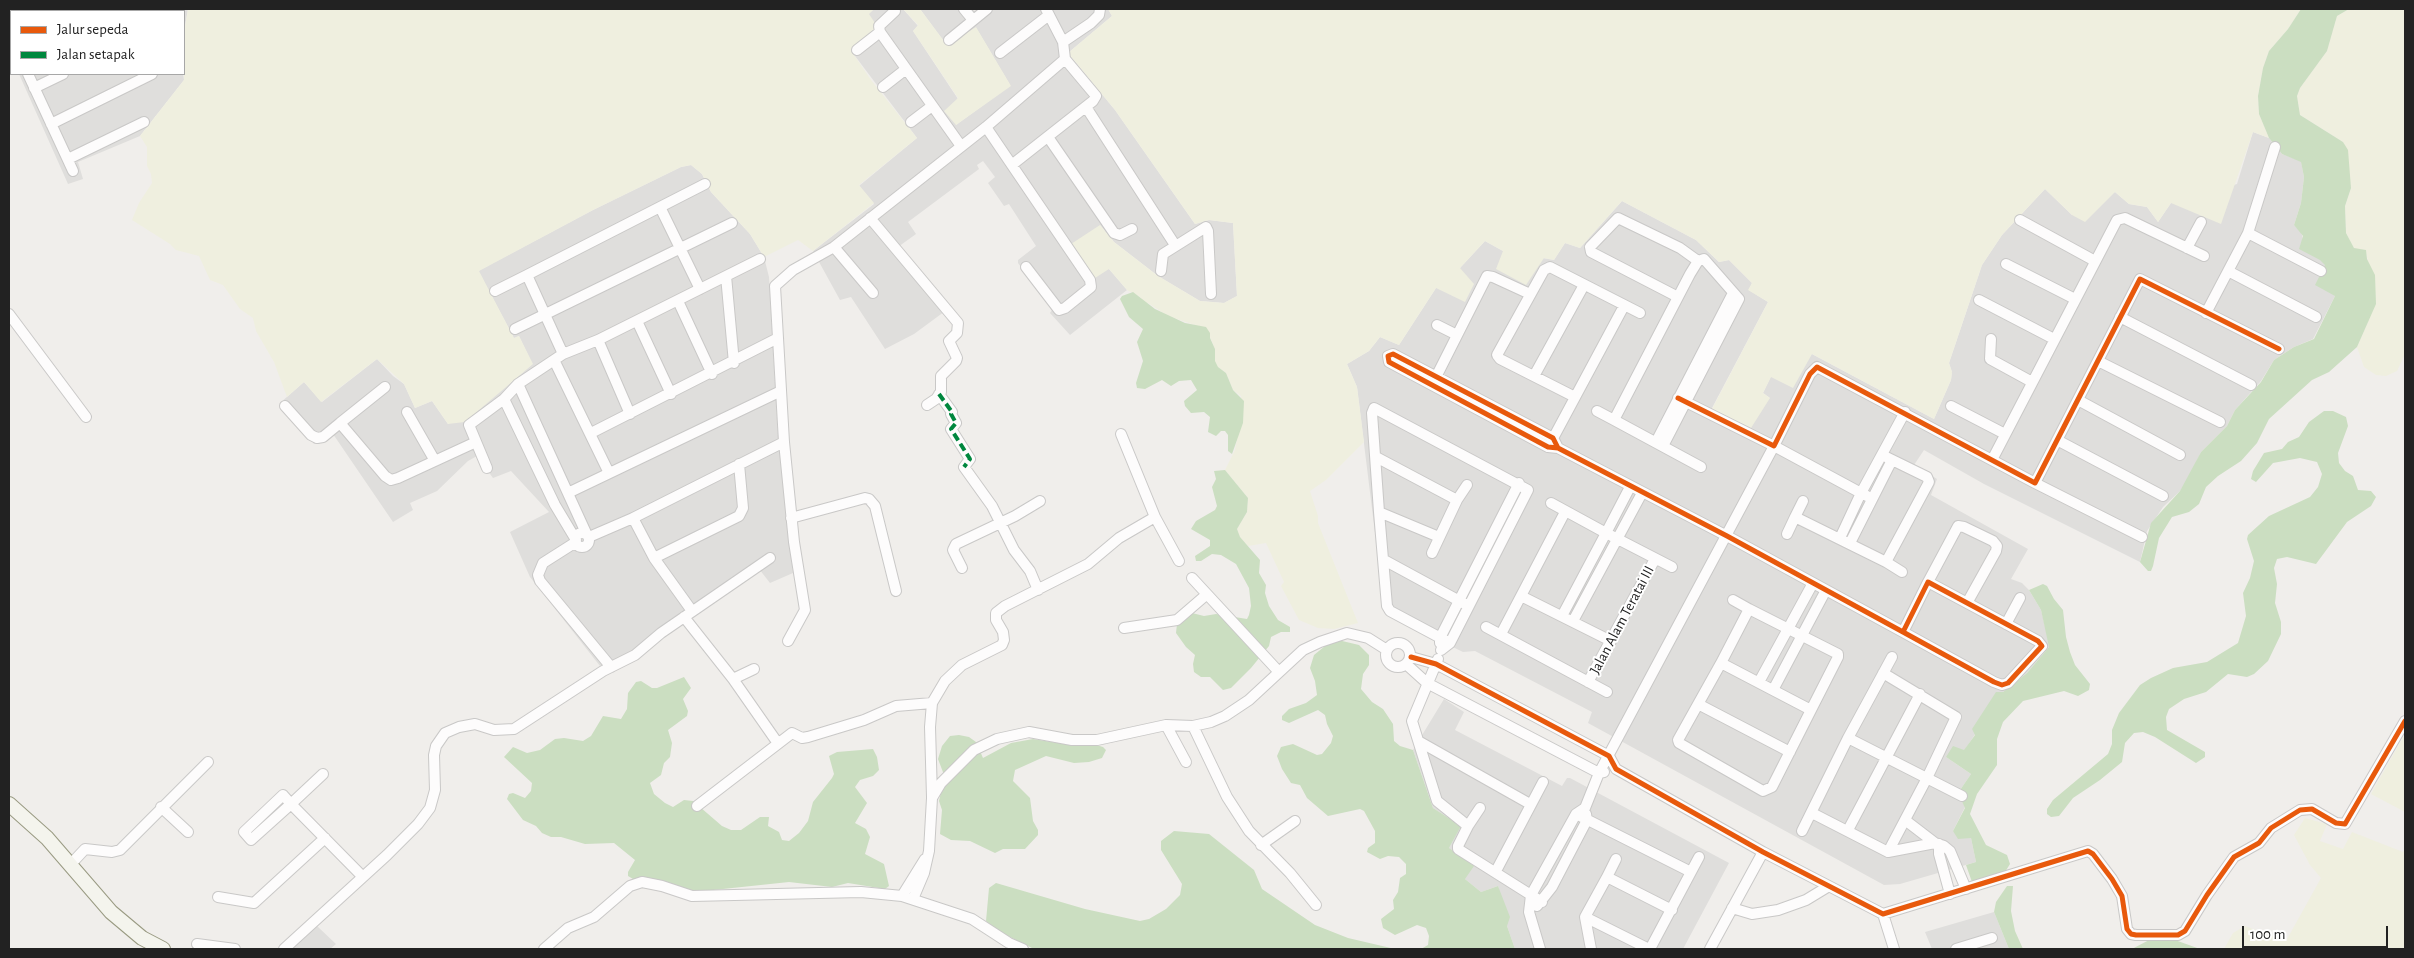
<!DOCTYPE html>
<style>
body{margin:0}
#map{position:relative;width:2414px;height:958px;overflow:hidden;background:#f0eeeb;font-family:"Alegreya Sans",sans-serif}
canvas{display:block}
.frame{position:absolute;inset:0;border:10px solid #222;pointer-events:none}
.legend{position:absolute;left:10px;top:10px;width:175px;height:65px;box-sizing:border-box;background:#fff;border:1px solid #a7a7a7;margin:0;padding:6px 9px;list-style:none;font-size:15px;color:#222}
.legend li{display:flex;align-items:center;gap:10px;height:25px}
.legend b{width:25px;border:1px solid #a7a7a7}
.scale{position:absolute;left:2242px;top:926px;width:146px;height:22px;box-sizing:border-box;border:2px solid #222;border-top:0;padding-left:6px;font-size:15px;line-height:18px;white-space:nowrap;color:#222;-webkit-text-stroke:4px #fff;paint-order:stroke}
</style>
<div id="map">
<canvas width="2414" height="958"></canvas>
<div class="frame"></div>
<ul class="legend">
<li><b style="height:6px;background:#e8590c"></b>Jalur sepeda</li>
<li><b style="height:6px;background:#00873e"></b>Jalan setapak</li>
</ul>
<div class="scale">100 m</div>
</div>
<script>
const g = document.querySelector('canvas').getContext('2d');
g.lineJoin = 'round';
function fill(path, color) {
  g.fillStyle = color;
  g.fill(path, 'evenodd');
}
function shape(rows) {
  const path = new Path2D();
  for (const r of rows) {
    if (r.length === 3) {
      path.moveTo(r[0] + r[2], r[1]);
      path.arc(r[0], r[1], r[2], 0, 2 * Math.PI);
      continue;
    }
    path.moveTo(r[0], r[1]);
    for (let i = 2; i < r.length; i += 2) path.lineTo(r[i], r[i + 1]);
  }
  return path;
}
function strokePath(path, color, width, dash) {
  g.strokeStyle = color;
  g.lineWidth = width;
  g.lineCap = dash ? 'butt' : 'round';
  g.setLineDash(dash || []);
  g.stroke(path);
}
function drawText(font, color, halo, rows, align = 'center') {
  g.font = font + ' "Alegreya Sans",sans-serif';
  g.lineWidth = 4;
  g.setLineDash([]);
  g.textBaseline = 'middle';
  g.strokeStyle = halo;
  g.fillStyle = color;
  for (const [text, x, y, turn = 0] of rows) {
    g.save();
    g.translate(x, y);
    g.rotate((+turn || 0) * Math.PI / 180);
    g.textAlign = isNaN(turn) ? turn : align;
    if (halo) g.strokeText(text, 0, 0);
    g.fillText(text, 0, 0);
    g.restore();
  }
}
const residential = shape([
 [9,9,188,9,184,32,184,11,11,11,11,56,9,51],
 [874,9,903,9,918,26,913,31,958,99,956,125,1010,85,976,28,947,46,920,9,972,9,975,11,978,9,1108,9,1112,16,1068,53,1115,110,1195,224,1209,220,1233,223,1237,296,1224,303,1200,301,1158,276,1114,242,1100,225,1109,269,1127,290,1070,335,1050,313,1052,310,1018,263,1018,260,1036,246,1009,204,1004,206,988,183,995,177,983,161,977,165,979,169,908,222,916,234,898,247,948,309,914,334,885,349,851,297,840,300,813,251,874,204,859,186,917,138,852,52,868,14],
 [19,74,183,74,184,80,140,136,78,162,83,179,68,184],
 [2253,132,2269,138,2282,154,2301,161,2304,177,2301,203,2294,225,2301,231,2303,240,2326,265,2335,296,2313,339,2294,347,2274,360,2261,381,2235,410,2227,426,2201,452,2187,482,2180,491,2163,507,2147,531,2140,562,1984,484,1924,450,1914,465,1937,479,1931,495,2028,549,2011,579,2022,583,2029,590,2041,610,2050,646,2027,673,2003,692,1964,751,1946,757,1971,774,1958,793,1965,807,1953,831,1971,838,1976,862,1900,884,1884,885,1588,723,1592,712,1475,651,1463,652,1385,614,1357,387,1347,364,1369,351,1380,337,1399,345,1436,288,1460,268,1485,241,1503,251,1554,260,1565,243,1580,248,1622,201,1696,240,1719,262,1729,260,1752,283,1749,290,1768,302,1712,408,1770,398,1763,393,1771,376,1812,354,1934,419,1951,380,1952,372,1949,363,1982,265,2002,235,2045,189,2072,215,2115,192,2129,204,2147,207,2158,222,2171,203,2237,184],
 [691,165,702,174,711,192,750,234,764,257,769,277,778,436,793,573,770,583,756,565,634,652,600,666,530,577,510,532,549,512,511,471,493,478,477,456,468,461,437,491,410,503,413,510,393,522,333,434,319,444,314,444,280,403,304,382,322,402,377,359,393,376,404,384,415,408,432,401,448,424,513,380,532,364,519,336,514,338,478,271,593,210,681,167],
 [1444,699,1464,712,1455,730,1562,786,1567,778,1570,778,1729,863,1683,949,1515,949,1507,926,1498,886,1481,892,1465,879,1449,848,1460,826,1433,808,1413,750],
 [1994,912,2009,949,1932,949,1925,932],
 [317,926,336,944,330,949,292,949]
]);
const farmland = shape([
 [188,9,874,9,869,14,875,23,876,32,852,52,871,80,917,138,859,185,874,203,813,251,798,240,764,257,750,234,711,192,702,174,691,165,681,167,593,210,479,271,514,338,519,336,533,364,465,422,448,424,432,401,415,408,404,384,377,359,321,402,304,382,287,397,274,362,256,331,253,318,240,309,223,285,210,280,199,256,176,250,170,244,132,220,139,203,152,183,151,174,147,166,147,147,140,136,184,80,184,32],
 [903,9,920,9,947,45,976,27,1011,86,956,125,944,111,958,98,913,31,918,25],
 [1108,9,2301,9,2288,29,2269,51,2263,68,2258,96,2259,114,2269,138,2253,132,2221,224,2171,203,2158,222,2147,207,2129,204,2115,192,2085,222,2072,215,2045,189,2002,235,1982,265,1949,363,1952,372,1951,380,1934,419,1812,354,1793,388,1771,377,1763,393,1770,398,1751,428,1712,409,1768,302,1748,290,1752,283,1729,260,1719,262,1696,240,1622,201,1580,248,1565,243,1554,260,1544,258,1526,285,1496,269,1503,251,1485,241,1460,268,1474,284,1465,302,1436,288,1399,345,1380,337,1369,351,1347,364,1357,387,1364,442,1326,480,1310,491,1318,516,1318,523,1358,623,1334,629,1318,628,1299,620,1281,586,1284,582,1266,543,1248,546,1240,538,1237,529,1247,512,1248,498,1225,470,1235,450,1239,429,1243,423,1241,396,1233,390,1226,373,1218,367,1214,361,1215,349,1209,335,1195,325,1168,316,1148,303,1144,303,1140,297,1127,290,1109,269,1095,278,1071,244,1100,225,1114,242,1158,276,1200,301,1224,303,1237,296,1233,223,1209,220,1195,224,1115,110,1068,53,1112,16],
 [2349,9,2405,9,2405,354,2397,371,2386,376,2376,375,2364,367,2357,347,2368,322,2370,268,2365,250,2354,249,2346,233,2345,206,2351,188,2343,142,2300,115,2297,96,2300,88,2327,51,2337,16],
 [2405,734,2405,812,2371,794],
 [2305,818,2327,824,2320,841,2343,849,2352,832,2403,852,2405,849,2405,949,2224,949,2233,933,2245,926,2286,941,2321,878,2310,865,2294,835]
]);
const forest = shape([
 [2301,9,2349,9,2337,16,2327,51,2300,88,2297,96,2300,115,2343,142,2348,150,2351,188,2345,206,2346,233,2354,248,2366,250,2367,259,2375,275,2376,304,2357,347,2329,372,2312,380,2269,419,2257,443,2241,461,2218,476,2206,487,2199,504,2189,512,2172,517,2159,538,2153,566,2151,571,2148,571,2140,562,2151,523,2180,491,2201,452,2227,426,2235,410,2261,382,2274,360,2294,347,2314,339,2335,296,2315,285,2325,265,2320,260,2299,249,2303,236,2294,225,2301,203,2304,177,2301,162,2282,154,2269,138,2259,114,2258,96,2263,68,2269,51,2288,29],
 [1133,292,1155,309,1185,323,1206,327,1210,333,1210,338,1215,349,1215,361,1218,367,1226,373,1233,390,1244,401,1243,423,1232,454,1228,451,1228,435,1225,431,1221,431,1216,436,1208,432,1210,417,1204,412,1191,413,1185,406,1184,401,1197,390,1191,380,1179,381,1171,386,1162,380,1145,389,1137,388,1136,383,1143,361,1137,342,1143,329,1129,317,1120,299,1122,296],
 [2324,411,2333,411,2346,417,2348,426,2338,453,2339,463,2345,471,2353,476,2358,490,2371,491,2376,497,2371,506,2347,522,2316,564,2287,557,2277,559,2274,568,2277,584,2275,603,2281,622,2281,634,2268,661,2254,674,2247,677,2228,674,2206,692,2184,699,2169,709,2166,717,2167,730,2205,752,2205,757,2196,763,2155,737,2143,732,2134,733,2125,743,2122,762,2100,780,2073,798,2059,816,2051,817,2047,814,2047,809,2053,800,2108,754,2112,744,2112,730,2119,713,2140,685,2151,678,2173,668,2207,662,2238,643,2246,616,2243,593,2250,578,2254,561,2247,539,2248,535,2269,516,2310,497,2318,487,2322,474,2317,462,2300,458,2273,463,2256,482,2251,479,2253,471,2264,453,2282,449,2288,442,2299,437,2309,422],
 [1225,470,1248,498,1247,512,1237,529,1240,537,1260,560,1259,573,1266,585,1265,593,1269,606,1278,620,1290,627,1290,632,1281,632,1271,637,1269,646,1251,668,1231,688,1223,690,1210,677,1201,677,1194,672,1193,664,1195,655,1186,647,1176,633,1177,624,1192,613,1204,616,1216,614,1247,619,1249,615,1251,606,1249,588,1236,564,1221,555,1212,554,1201,561,1196,561,1195,556,1210,546,1210,540,1191,529,1196,521,1215,510,1217,506,1212,487,1216,479,1214,471],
 [2043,584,2047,586,2054,599,2063,610,2066,637,2070,652,2075,665,2090,684,2089,690,2078,696,2064,691,2023,701,2003,722,1997,739,1997,765,1977,794,1970,814,1986,845,2007,855,2010,864,2005,872,1972,882,1966,865,1976,862,1971,838,1958,839,1953,831,1965,808,1958,793,1971,774,1946,757,1953,746,1964,750,1975,735,1972,729,1996,692,2003,692,2027,673,2049,647,2041,610,2029,590],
 [1338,640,1359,645,1369,655,1369,665,1363,674,1361,689,1372,702,1383,709,1393,724,1394,741,1400,746,1413,750,1433,808,1461,826,1449,848,1474,866,1465,879,1481,892,1498,886,1510,917,1507,926,1515,949,1421,949,1428,945,1429,936,1426,928,1417,925,1395,935,1383,928,1381,919,1394,909,1393,900,1398,892,1400,878,1406,874,1406,864,1399,857,1388,856,1380,859,1367,852,1368,848,1375,843,1375,831,1364,811,1360,809,1328,816,1307,798,1300,785,1291,783,1282,769,1277,756,1281,747,1293,744,1317,755,1322,754,1331,743,1333,736,1327,724,1325,715,1318,710,1289,723,1282,720,1282,716,1289,709,1306,703,1317,695,1315,681,1310,668,1314,655,1330,642],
 [684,677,691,688,683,699,688,711,687,716,668,730,672,743,670,757,664,763,661,775,650,783,654,794,665,803,673,807,684,800,693,801,722,826,731,830,741,830,760,817,769,817,768,826,779,832,782,840,789,841,799,833,808,821,813,802,832,778,834,774,829,756,837,752,873,749,877,757,879,770,873,776,860,780,855,787,867,803,855,823,866,829,870,837,865,854,884,864,889,886,885,889,848,883,832,887,789,882,704,891,679,889,651,879,633,879,628,876,628,872,635,860,614,843,585,844,561,837,551,837,542,833,536,826,523,820,507,799,509,794,513,793,525,798,531,791,532,783,504,757,513,747,527,753,540,750,555,739,564,738,583,741,591,736,603,716,621,719,627,709,628,693,636,682,641,681,652,688,657,688],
 [959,735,969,737,976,742,983,758,1011,743,1033,739,1071,745,1090,743,1103,747,1106,750,1102,758,1089,762,1074,763,1046,756,1015,770,1013,781,1030,798,1033,821,1038,830,1038,835,1025,849,1003,849,995,853,970,841,951,840,940,834,942,810,939,801,941,792,946,780,938,759,942,746,950,736],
 [1174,831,1209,834,1254,870,1262,889,1315,925,1348,938,1395,949,1034,949,998,931,986,921,989,888,996,883,1085,909,1140,921,1149,919,1166,909,1180,895,1182,884,1161,850,1161,841],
 [2007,886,2013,886,2011,911,2015,931,2023,949,2009,949,1994,912,1996,902],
 [2151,939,2175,940,2200,949,2132,949]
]);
const street = shape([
 [964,9,973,20],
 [18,11,23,9],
 [106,11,111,9],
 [895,11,879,26,880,32,961,146],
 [9,16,11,15],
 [9,24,11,33],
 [949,40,987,9],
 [1063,42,1091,23,1099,15,1100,9],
 [857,50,880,32],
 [1000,53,1049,15],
 [28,74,73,171],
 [883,87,906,69],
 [34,88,63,74],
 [1086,107,1175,245],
 [911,122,932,106],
 [51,124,152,74],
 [986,127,1090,280,1091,287,1065,308,1059,310,1026,267],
 [1048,137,1114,233,1120,235,1132,229],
 [68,159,144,122],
 [1013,164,1093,101,1096,96,1065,59,1063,42,1046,9],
 [660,207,705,184],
 [870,218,958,323,957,333,949,341,957,358,956,361,941,376,941,392,936,399,927,405],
 [2020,220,2095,261],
 [2248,233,2275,147],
 [834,247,873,293],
 [2187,248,2201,222],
 [2006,264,2075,299],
 [1161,271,1163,254,1206,227,1208,231,1211,294],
 [2228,271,2316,317],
 [726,276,734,363],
 [495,291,527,275],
 [1678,297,1591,252,1590,247,1618,218,1680,248,1698,261],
 [1979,300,2054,339],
 [678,301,712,374],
 [2206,313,2248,233,2321,271],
 [9,314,86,417],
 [2120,317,2251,385],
 [637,321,671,394],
 [1437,325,1457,335],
 [515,329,732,223],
 [1991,339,1990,359,2032,382],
 [598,340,630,414],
 [563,354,527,275,660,207,700,289],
 [554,360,609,473],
 [2098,361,2220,422],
 [1534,376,1584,285],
 [1434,381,1487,276,1493,277,1530,294],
 [518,384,587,535],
 [385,387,340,423,385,476,391,480,398,478,476,442],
 [939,394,952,412,951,414,956,423,951,429,970,459,964,467,992,506,1014,550,1030,571,1038,590],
 [1575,397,1500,359,1497,355,1544,270,1550,267,1640,313],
 [1678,398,1774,446,1810,374,1817,367,2035,483,2140,279,2279,349],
 [504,399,555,505,576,540],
 [2078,400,2180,455],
 [285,406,311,435,317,438,323,437,340,423],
 [1951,406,2005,434],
 [1597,411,1614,420],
 [407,412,435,461],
 [591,433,778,338],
 [2057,440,2163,496],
 [784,442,775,286,793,270,834,247,986,127,1065,59],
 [1656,442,1733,293],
 [1550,444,1624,306],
 [1663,446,1739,299,1704,259,1698,261,1690,274,1614,420,1701,467],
 [1558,448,1553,438,1393,354,1388,356,1389,362,1548,447,1558,448,1727,536,1903,632,1994,682,2002,685,2008,683,2042,646,2038,641,1928,582,1903,632],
 [1376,457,1457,500],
 [1992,460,2117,220,2125,218,2204,256],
 [487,468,469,425,504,399,518,384,563,354,598,340,760,259],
 [2035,483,2142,537],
 [570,492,781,391],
 [1803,501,1795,517,1886,562,1929,482,1927,477,1882,455],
 [1551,503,1606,533,1630,487],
 [1379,512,1439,537],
 [1155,517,1179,561],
 [633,518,654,558,692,611],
 [791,518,865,498,869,499,875,506,896,591],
 [582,540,7],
 [1787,534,1795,517],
 [589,537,633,518,784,442,794,542,805,610,788,641],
 [1840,538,1861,493,1867,496],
 [576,542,543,563,538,575,540,581,611,667],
 [1850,543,1892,460],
 [1432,553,1457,500,1467,485],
 [654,558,739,516,743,508,739,464],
 [1384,560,1465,604],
 [1886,562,1902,572],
 [962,568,953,550,956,544,1015,516,1040,501],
 [1192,578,1279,672],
 [1928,582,1958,526,1964,527,1993,541,1997,546,1996,551,1967,603],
 [1521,596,1611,641],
 [1733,600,1749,609],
 [1749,609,1838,654,1838,657,1811,710,1721,663,1749,609],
 [1562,616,1606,533,1672,567],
 [684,617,733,679,777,742],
 [1573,621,1642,493],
 [2006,624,2020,598],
 [1486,627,1607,692],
 [1124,628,1177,620,1206,595],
 [1501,634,1565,512],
 [1440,643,1440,638,1519,483],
 [1398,655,12],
 [1441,650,1450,643,1528,490,1374,408,1372,413,1379,512,1387,606,1390,611,1450,643],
 [1411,657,1436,664,1609,756,1616,769,1763,852,1883,914,2088,851,2093,854,2112,879,2122,896,2127,929,2131,934,2136,935,2178,935,2185,931,2207,895,2234,857,2259,843,2271,828,2300,810,2312,809,2336,823,2345,824,2405,721],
 [1438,659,1412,721,1437,801,1468,826],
 [1721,663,1678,740,1679,743,1763,791,1772,787,1811,710],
 [1406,664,1427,683,1599,773,1604,772],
 [733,679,754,669],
 [1588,682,1655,559],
 [1759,682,1813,583],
 [1773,690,1826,590],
 [1698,704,1790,752],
 [1166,725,1186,762],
 [1193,726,1227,797,1249,831,1290,873,1316,905],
 [1848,738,1962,796],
 [1420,742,1530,804],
 [323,774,291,804,251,840,244,832,283,795,291,804,363,877],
 [932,797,930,727,932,703,945,681,962,665,1002,645,1004,640,1003,632,996,620,996,613,1005,606,1088,564,1119,538,1155,517,1121,434],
 [697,806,792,733,802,738,808,737,864,720,896,706,932,703],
 [161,807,188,832],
 [1480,808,1468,826,1458,846,1458,849,1542,902],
 [1812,813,1888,852,1927,778,1956,717,1883,673],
 [1576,814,1691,872],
 [1905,820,1935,843],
 [1848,830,1920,694],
 [1802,831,1848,738,1892,657],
 [1939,844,1939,854,1950,894],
 [1261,845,1295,821],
 [1888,852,1935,843,1944,846,1950,851,1966,889],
 [70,865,85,849,112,852,120,850,208,762],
 [1496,871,1543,782],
 [1607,877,1616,859],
 [902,896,925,859],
 [218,897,254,903,325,838],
 [913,899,924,873,929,851,932,798,941,783,974,750,997,739,1029,732,1072,740,1097,740,1166,725,1193,726,1211,722,1225,716,1249,700,1303,650,1320,642,1347,633,1368,638,1387,650],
 [1537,906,1552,887,1587,820,1586,814],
 [1732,908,1752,914,1778,910,1806,900,1829,886],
 [1883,914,1894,949],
 [1585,917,1591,949],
 [197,944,235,949],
 [284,949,387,855,418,824,430,808,435,790,434,755,436,746,445,733,459,727,475,724,494,730,514,729,603,671,635,655,661,633,770,558],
 [544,949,568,928,594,917,630,886,642,882,662,886,692,896,861,892,902,896,972,919,1009,943,1023,949],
 [1540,949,1529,912,1531,895,1576,814,1585,808,1599,773,1774,446,1861,493,1905,412],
 [1649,949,1585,917,1607,877,1672,910],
 [1650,949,1699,857],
 [1710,949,1763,852],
 [1956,949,1992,938]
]);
const secondary = shape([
 [9,804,47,838,111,912,142,938,163,949]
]);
const quiet = shape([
 [939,394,952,412,951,414,956,423,951,429,970,459,964,467]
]);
const cycleway = shape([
 [1678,398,1774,446,1810,374,1817,367,2035,483,2140,279,2279,349],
 [1558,448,1553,438,1393,354,1388,356,1389,362,1548,447,1558,448,1727,536,1903,632,1994,682,2002,685,2008,683,2042,646,2038,641,1928,582,1903,632],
 [1411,657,1436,664,1609,756,1616,769,1763,852,1883,914,2088,851,2093,854,2112,879,2122,896,2127,929,2131,934,2136,935,2178,935,2185,931,2207,895,2234,857,2259,843,2271,828,2300,810,2312,809,2336,823,2345,824,2405,721]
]);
const streetNames = [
 ["Jalan Alam Teratai III",1622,620,-62]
];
fill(residential, '#dfdedc');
fill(farmland, '#efefdf');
fill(forest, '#cbdec1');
strokePath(street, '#c9c8c7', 12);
strokePath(secondary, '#999a82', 16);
strokePath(street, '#fdfcfc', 10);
strokePath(secondary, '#f4f4ed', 14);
strokePath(quiet, '#00873e', 4, [8, 4]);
strokePath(cycleway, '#e8590c', 5);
drawText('15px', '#222', '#fff', streetNames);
</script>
